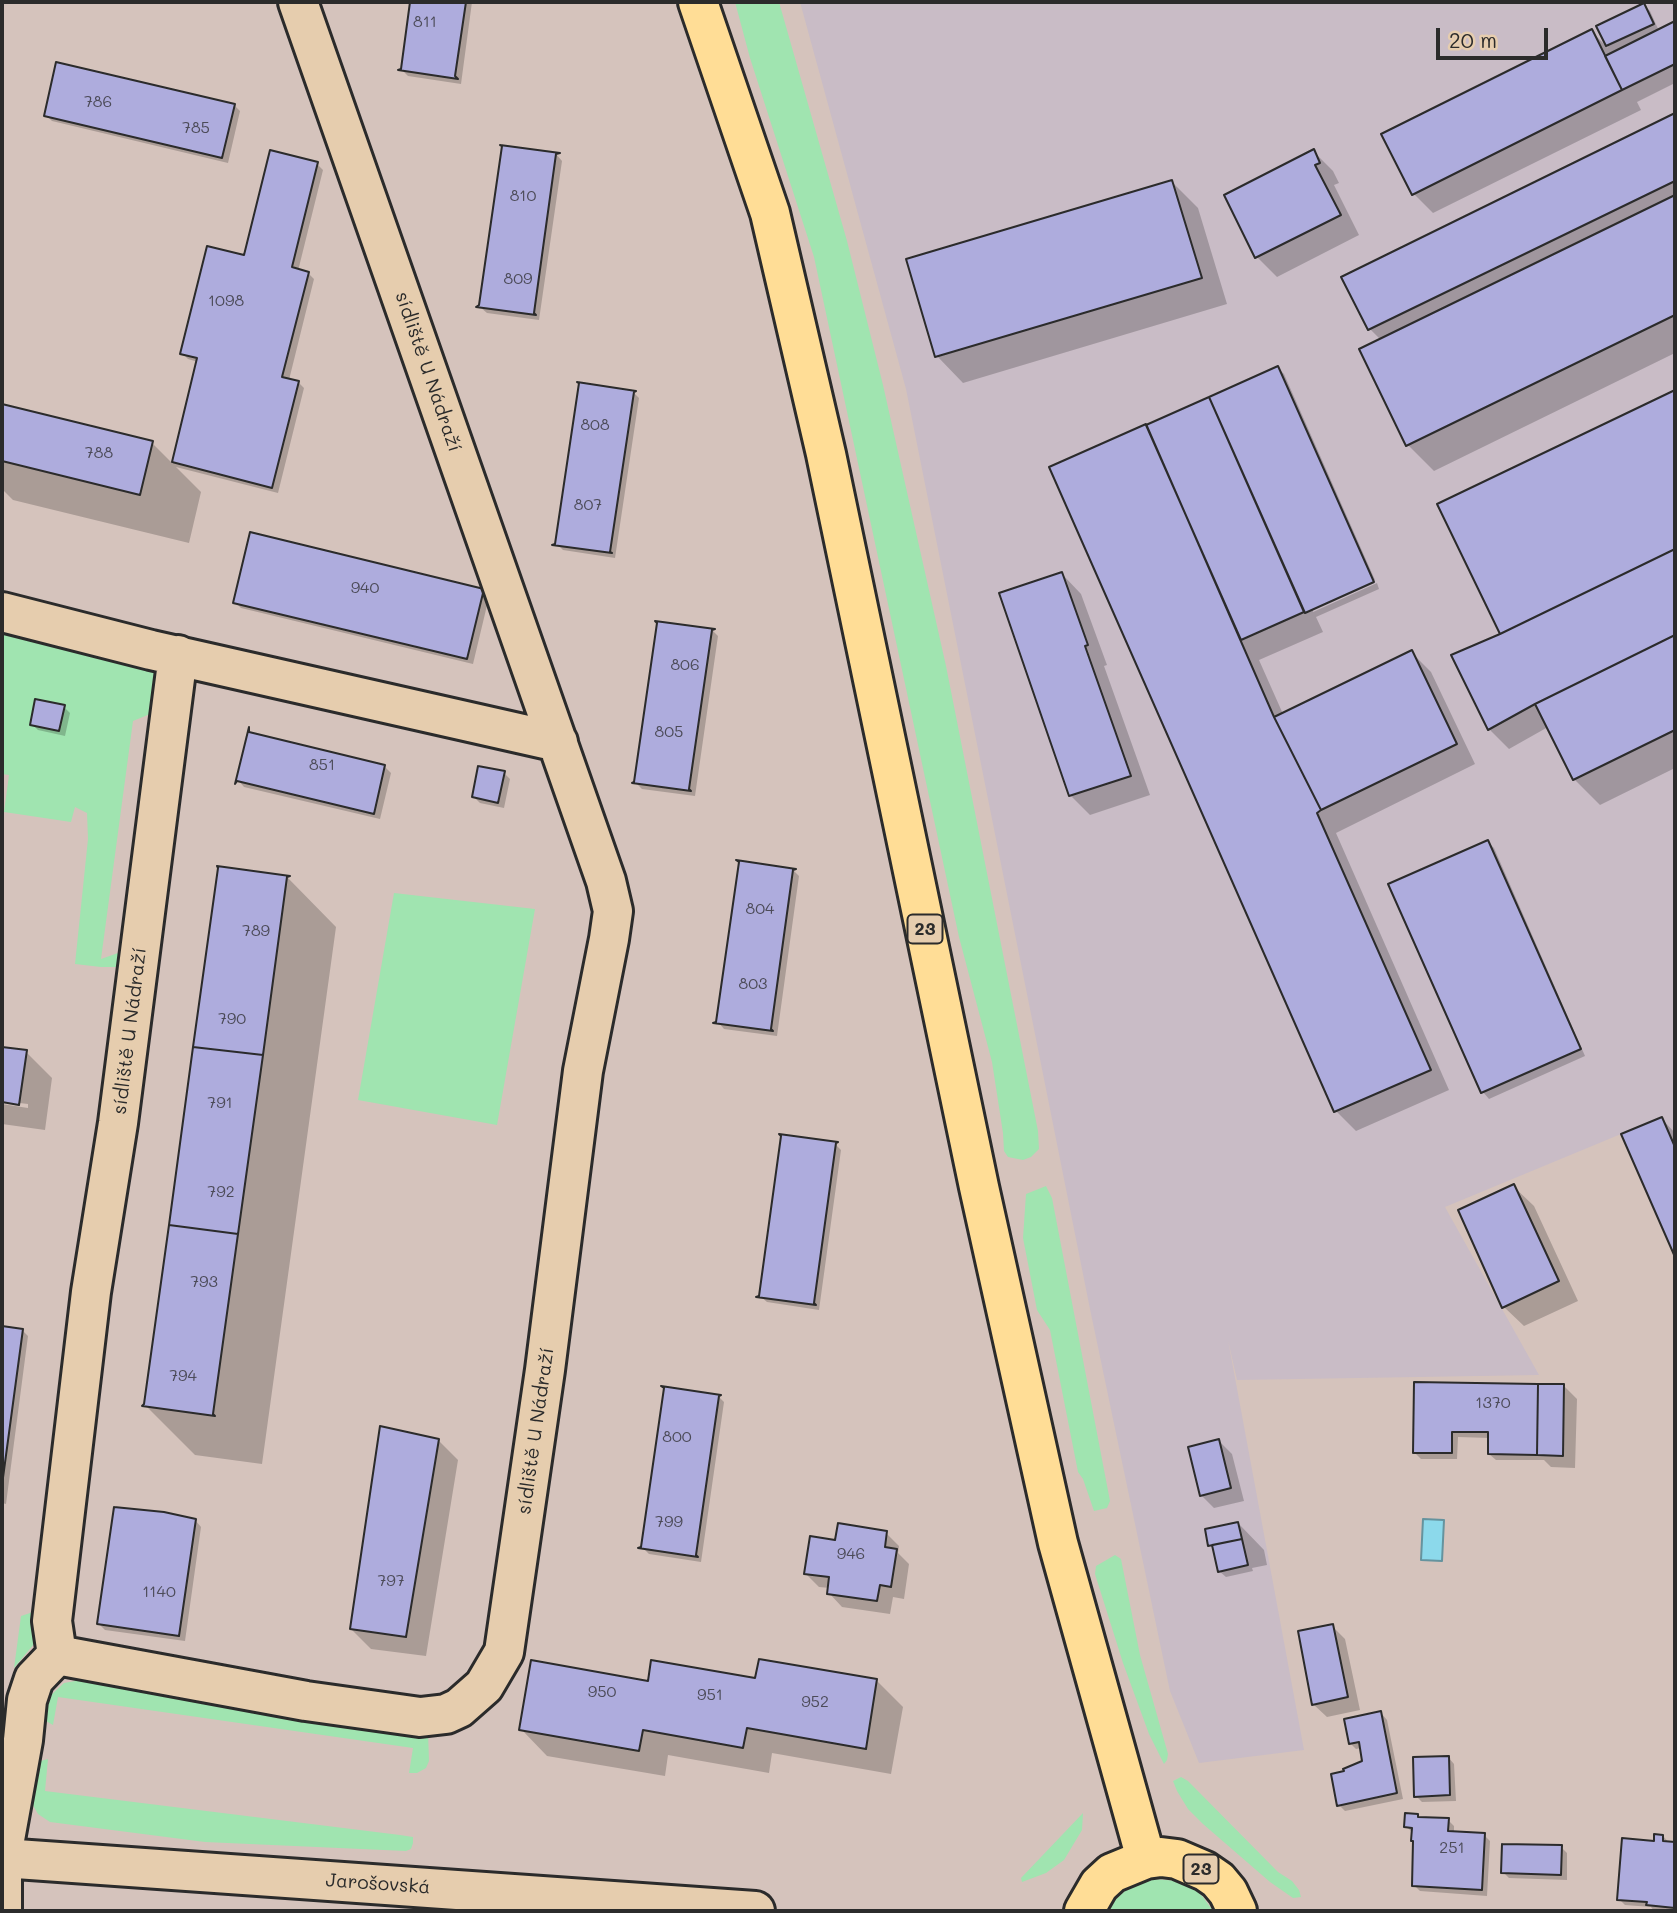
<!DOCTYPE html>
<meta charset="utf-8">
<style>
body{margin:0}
#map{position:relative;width:1677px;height:1913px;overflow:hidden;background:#d5c3bc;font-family:Mali,sans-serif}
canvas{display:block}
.frame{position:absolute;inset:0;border:4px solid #2b2b2b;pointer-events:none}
.scale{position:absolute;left:1436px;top:28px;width:112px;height:32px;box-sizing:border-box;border:4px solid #2b2b2b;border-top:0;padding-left:9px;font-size:21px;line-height:24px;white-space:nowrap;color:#2b2b2b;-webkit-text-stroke:5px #e6cdae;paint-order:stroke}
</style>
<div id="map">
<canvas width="1677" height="1913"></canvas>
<div class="frame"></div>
<div class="scale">20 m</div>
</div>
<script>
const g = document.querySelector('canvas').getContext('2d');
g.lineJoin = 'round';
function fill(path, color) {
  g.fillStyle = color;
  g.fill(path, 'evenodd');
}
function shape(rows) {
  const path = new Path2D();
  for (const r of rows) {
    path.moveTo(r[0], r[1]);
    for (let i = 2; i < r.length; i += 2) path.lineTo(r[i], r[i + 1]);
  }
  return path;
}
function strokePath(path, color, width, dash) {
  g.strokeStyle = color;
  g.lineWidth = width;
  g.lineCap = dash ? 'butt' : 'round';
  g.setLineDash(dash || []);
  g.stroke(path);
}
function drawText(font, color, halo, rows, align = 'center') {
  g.font = font + ' Mali,sans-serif';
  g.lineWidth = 6;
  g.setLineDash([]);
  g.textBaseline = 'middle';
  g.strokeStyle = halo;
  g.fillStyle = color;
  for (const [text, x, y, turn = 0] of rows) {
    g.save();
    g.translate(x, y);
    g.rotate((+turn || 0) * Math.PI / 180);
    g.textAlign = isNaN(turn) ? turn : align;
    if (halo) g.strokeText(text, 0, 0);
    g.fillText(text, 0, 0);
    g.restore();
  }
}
const built = shape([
 [800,2,1675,2,1675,1147,1662,1117,1445,1207,1539,1375,1237,1380,1228,1340,1304,1750,1199,1763,1170,1691,1090,1309,906,389]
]);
const green = shape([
 [735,2,779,2,847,241,883,385,946,666,1038,1131,1039,1149,1031,1157,1023,1160,1008,1157,1004,1151,1003,1133,992,1062,959,937,814,257,750,58],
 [2,628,160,670,167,707,133,721,101,959,132,948,123,967,101,967,75,964,88,839,87,813,75,807,71,822,4,812,9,775,2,774],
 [394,893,535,909,497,1125,358,1100],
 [1046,1186,1052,1198,1110,1501,1107,1508,1094,1511,1083,1479,1078,1472,1050,1330,1037,1310,1023,1238,1026,1194],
 [1115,1555,1121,1559,1140,1655,1168,1754,1167,1760,1164,1764,1149,1734,1123,1663,1095,1574,1096,1566],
 [39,1610,34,1644,14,1668,21,1616],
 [87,1679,428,1732,429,1761,426,1768,417,1773,409,1773,413,1748,58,1697,53,1725,46,1721,42,1716,46,1702,51,1695,64,1683],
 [48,1759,45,1791,400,1835,413,1837,413,1843,411,1849,406,1851,205,1842,50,1822,38,1814,27,1795,37,1762],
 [1181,1777,1188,1781,1278,1872,1292,1881,1299,1890,1301,1897,1293,1898,1270,1882,1203,1824,1188,1809,1177,1791,1173,1781],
 [1083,1813,1082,1830,1064,1860,1046,1873,1022,1882,1021,1878],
 [1152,1879,1180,1881,1193,1887,1203,1897,1213,1911,1108,1911,1116,1899,1126,1890,1138,1883]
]);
const water = shape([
 [1423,1519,1444,1520,1442,1561,1421,1560,1423,1519]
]);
const shadow = shape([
 [412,2,472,2,461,84,408,76,402,70],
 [1644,5,1650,11,1659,31,1675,23,1675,83,1637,102,1641,110,1433,213,1413,193,1592,32,1608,48,1599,26],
 [234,105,240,111,228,163,52,121,46,115],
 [1675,115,1675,353,1434,471,1408,445,1381,340,1370,329,1343,277],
 [1313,151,1333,171,1339,183,1334,185,1359,235,1277,277,1257,257],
 [556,154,562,161,539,320,487,313,480,307],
 [317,164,323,170,298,271,308,273,314,279,289,380,298,382,304,388,278,493,176,467,201,492,189,543,13,500,2,489,2,406,152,443,173,464,198,362,188,359,182,353,245,257],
 [1172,182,1198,208,1227,304,963,383,937,356],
 [1278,368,1284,374,1375,580,1313,608,1313,612,1377,583,1379,589,1316,617,1323,632,1259,660,1283,714,1411,652,1431,672,1475,764,1336,833,1449,1090,1356,1131,1336,1111,1051,468],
 [633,392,639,398,615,558,563,550,557,544],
 [1675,392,1675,768,1600,805,1574,779,1548,727,1509,749,1489,729,1503,635,1439,505],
 [1062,574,1081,594,1107,665,1104,666,1150,795,1090,815,1071,796,1029,670],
 [483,591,489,597,473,664,241,608,235,602],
 [712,630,718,636,695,796,642,789,636,783],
 [64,707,70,713,65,736,38,730,32,724],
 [385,767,391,773,380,819,244,787,238,780],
 [504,773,510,779,504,808,480,803,474,797],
 [1488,842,1494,848,1585,1056,1489,1099,1483,1092,1390,885],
 [793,870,799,876,777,1036,724,1029,718,1022],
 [287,877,336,927,262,1464,195,1455,146,1406],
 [2,1049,26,1052,52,1078,45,1130,2,1124,2,1104,28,1108,28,1104,2,1101],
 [1662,1119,1675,1133,1675,1253,1623,1135],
 [835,1144,841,1150,819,1310,767,1302,760,1296],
 [1514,1187,1534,1206,1578,1301,1524,1326,1504,1307],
 [2,1327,22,1330,28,1336,6,1504,2,1503],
 [1416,1383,1564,1386,1577,1399,1575,1468,1551,1467,1544,1460,1496,1460,1489,1454,1490,1438,1458,1437,1457,1459,1421,1459,1415,1453],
 [718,1396,724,1402,701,1562,649,1554,643,1548],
 [438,1440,458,1460,426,1656,371,1649,351,1629],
 [1219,1441,1232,1454,1244,1501,1214,1508,1201,1495],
 [195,1520,201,1527,185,1641,105,1630,99,1624],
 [1238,1523,1264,1550,1267,1565,1252,1568,1253,1571,1226,1577,1219,1571,1215,1550,1210,1545],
 [886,1533,899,1546,898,1553,909,1564,904,1599,893,1597,890,1614,842,1607,829,1593,830,1588,819,1587,806,1574,836,1542],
 [1332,1626,1345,1639,1360,1710,1327,1717,1313,1704],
 [757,1680,877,1681,903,1707,891,1774,772,1753,769,1773,668,1755,665,1776,547,1756,521,1729],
 [1381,1713,1387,1720,1403,1799,1345,1811,1339,1805,1346,1773,1364,1762,1362,1748,1356,1749,1350,1743],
 [1448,1757,1454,1764,1456,1801,1422,1802,1416,1796],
 [1420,1819,1448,1820,1454,1826,1454,1833,1484,1835,1490,1841,1487,1896,1420,1891,1414,1885,1413,1833,1406,1826],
 [1663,1836,1670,1844,1675,1844,1675,1911,1654,1911,1651,1907,1625,1905,1619,1899,1655,1843],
 [1561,1847,1567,1853,1567,1880,1509,1878,1503,1872]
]);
const building = shape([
 [410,2,466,2,455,76,458,79,398,70,401,69,410,2],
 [1644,3,1654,24,1606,46,1596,26,1644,3],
 [1675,21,1675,64,1622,90,1605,56,1675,21],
 [1592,29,1622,90,1412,195,1381,134,1592,29],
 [56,62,235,104,222,158,44,116,56,62],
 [1675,113,1675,181,1368,330,1341,277,1675,113],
 [500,145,560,153,556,154,534,313,536,315,476,307,479,305,502,146,500,145],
 [1314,149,1320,163,1315,165,1341,215,1255,258,1224,195,1314,149],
 [270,150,318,162,292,267,309,272,282,377,299,381,272,488,172,462,197,358,180,354,207,246,244,255,270,150],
 [1172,180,1202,278,935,357,906,259,1172,180],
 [1675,195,1675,315,1406,446,1359,349,1675,195],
 [1278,366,1374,582,1305,613,1209,397,1278,366],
 [577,382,636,391,634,392,610,552,612,553,552,545,555,544,579,383,577,382],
 [1675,390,1675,549,1500,634,1437,504,1675,390],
 [1209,397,1304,612,1241,640,1146,425,1209,397],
 [2,404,153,441,140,495,2,461,2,404],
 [1146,424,1274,717,1321,810,1317,813,1431,1070,1334,1112,1049,467,1146,424],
 [250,532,484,589,467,659,233,603,250,532],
 [1675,549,1675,635,1535,704,1488,730,1451,655,1500,634,1675,549],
 [1062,572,1088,645,1085,646,1131,776,1069,796,999,593,1062,572],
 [655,621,715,629,712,630,689,789,691,791,632,783,634,782,657,623,655,621],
 [1675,635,1675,730,1573,780,1535,704,1675,635],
 [1412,650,1457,744,1321,810,1274,717,1412,650],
 [35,699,65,705,59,731,30,725,35,699],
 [249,727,249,732,385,765,374,814,237,781,235,784,249,727],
 [478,766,505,771,498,803,472,797,478,766],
 [1488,840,1581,1049,1481,1093,1388,884,1488,840],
 [736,860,796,869,793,870,771,1029,773,1031,713,1023,716,1022,739,862,736,860],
 [217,866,290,876,287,877,263,1055,193,1047,218,868,217,866],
 [2,1047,27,1050,19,1105,2,1102,2,1047],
 [193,1047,263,1055,238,1234,169,1225,193,1047],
 [1662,1117,1675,1147,1675,1257,1621,1134,1662,1117],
 [779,1134,838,1142,836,1143,814,1303,816,1305,756,1297,759,1296,781,1136,779,1134],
 [1514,1184,1559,1281,1502,1308,1458,1210,1514,1184],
 [169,1225,238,1234,213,1414,215,1416,142,1406,144,1404,169,1225],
 [2,1326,23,1329,2,1485,2,1326],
 [1414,1382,1538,1384,1537,1455,1488,1454,1488,1432,1452,1432,1452,1453,1413,1453,1414,1382],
 [1538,1384,1564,1384,1563,1456,1537,1455,1538,1384],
 [661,1386,721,1395,719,1396,696,1555,698,1557,638,1548,641,1547,664,1388,661,1386],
 [380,1426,439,1439,406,1637,350,1629,380,1426],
 [1219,1439,1231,1488,1200,1496,1188,1447,1219,1439],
 [114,1507,164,1512,196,1519,179,1636,97,1624,114,1507],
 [1238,1522,1242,1539,1208,1546,1205,1529,1238,1522],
 [838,1523,887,1531,885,1547,897,1549,891,1587,880,1585,877,1601,827,1594,829,1577,804,1574,810,1536,835,1540,838,1523],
 [1242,1539,1248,1565,1218,1572,1212,1545,1242,1539],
 [1333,1624,1348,1697,1312,1705,1298,1631,1333,1624],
 [759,1659,877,1679,866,1749,747,1728,743,1748,643,1730,639,1751,519,1730,531,1660,648,1681,651,1660,755,1678,759,1659],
 [1381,1711,1397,1793,1337,1806,1331,1774,1344,1771,1343,1769,1362,1761,1359,1742,1349,1744,1344,1719,1381,1711],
 [1449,1756,1450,1795,1414,1797,1413,1757,1449,1756],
 [1405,1813,1418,1814,1418,1817,1449,1818,1448,1831,1485,1833,1482,1890,1412,1886,1413,1841,1411,1841,1412,1828,1404,1827,1405,1813],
 [1654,1834,1663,1835,1663,1841,1675,1842,1675,1908,1646,1905,1647,1902,1617,1900,1622,1838,1654,1841,1654,1834],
 [1502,1844,1562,1845,1561,1875,1501,1873,1502,1844]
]);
const minor = shape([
 [2,612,151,650,558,742],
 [57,1655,306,1701,420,1717,446,1714,459,1708,484,1686,504,1652,545,1370,583,1071,609,939,613,911,606,881,298,2],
 [57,1655,52,1621,91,1292,118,1123,178,655],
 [2,1856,23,1740,27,1700,34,1679,57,1655],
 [2,1858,755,1911],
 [2,1876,2,1911]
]);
const major = shape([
 [698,2,770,213,826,454,979,1187,1058,1543,1146,1859],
 [1084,1911,1099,1885,1112,1873,1146,1859,1161,1857,1177,1859,1205,1871,1218,1880,1228,1892,1237,1911]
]);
const numberNames = [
 ["811",425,22],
 ["786",98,102],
 ["785",196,128],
 ["810",523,196],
 ["809",518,279],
 ["1098",226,301],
 ["808",595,425],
 ["788",99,453],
 ["807",588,505],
 ["940",365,588],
 ["806",685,665],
 ["805",669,732],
 ["851",322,765],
 ["804",760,909],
 ["789",256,931],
 ["803",753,984],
 ["790",232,1019],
 ["791",220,1103],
 ["792",221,1192],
 ["793",204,1282],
 ["794",183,1376],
 ["1370",1493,1403],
 ["800",677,1437],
 ["799",669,1522],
 ["946",851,1554],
 ["797",391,1581],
 ["1140",159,1592],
 ["950",602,1692],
 ["951",710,1695],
 ["952",815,1702],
 ["251",1452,1848]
];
const shields = [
 [925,929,35],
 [1201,1869,35]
];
const shieldNames = [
 ["23",925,929],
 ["23",1201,1869]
];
const streetNames = [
 ["sídliště U Nádraží",428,372,71],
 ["sídliště U Nádraží",130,1031,-83],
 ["sídliště U Nádraží",536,1431,-82],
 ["Jarošovská",378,1884,4]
];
fill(built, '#c9bcc6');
fill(green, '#a0e4b0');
fill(water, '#8cd9eb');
strokePath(water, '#65939e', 2);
fill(shadow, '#0003');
fill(building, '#aeacdd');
strokePath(building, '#2b2b2b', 2);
strokePath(minor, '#2b2b2b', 44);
strokePath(major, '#2b2b2b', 44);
strokePath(minor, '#e6cdae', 38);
strokePath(major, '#ffdd96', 38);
drawText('16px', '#4c4b58', null, numberNames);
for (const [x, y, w] of shields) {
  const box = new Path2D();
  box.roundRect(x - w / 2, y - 14.5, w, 29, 5);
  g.fillStyle = '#e6cdae';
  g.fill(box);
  strokePath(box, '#2b2b2b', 2);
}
drawText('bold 18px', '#2b2b2b', null, shieldNames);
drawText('19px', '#2b2b2b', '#e6cdae', streetNames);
</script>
